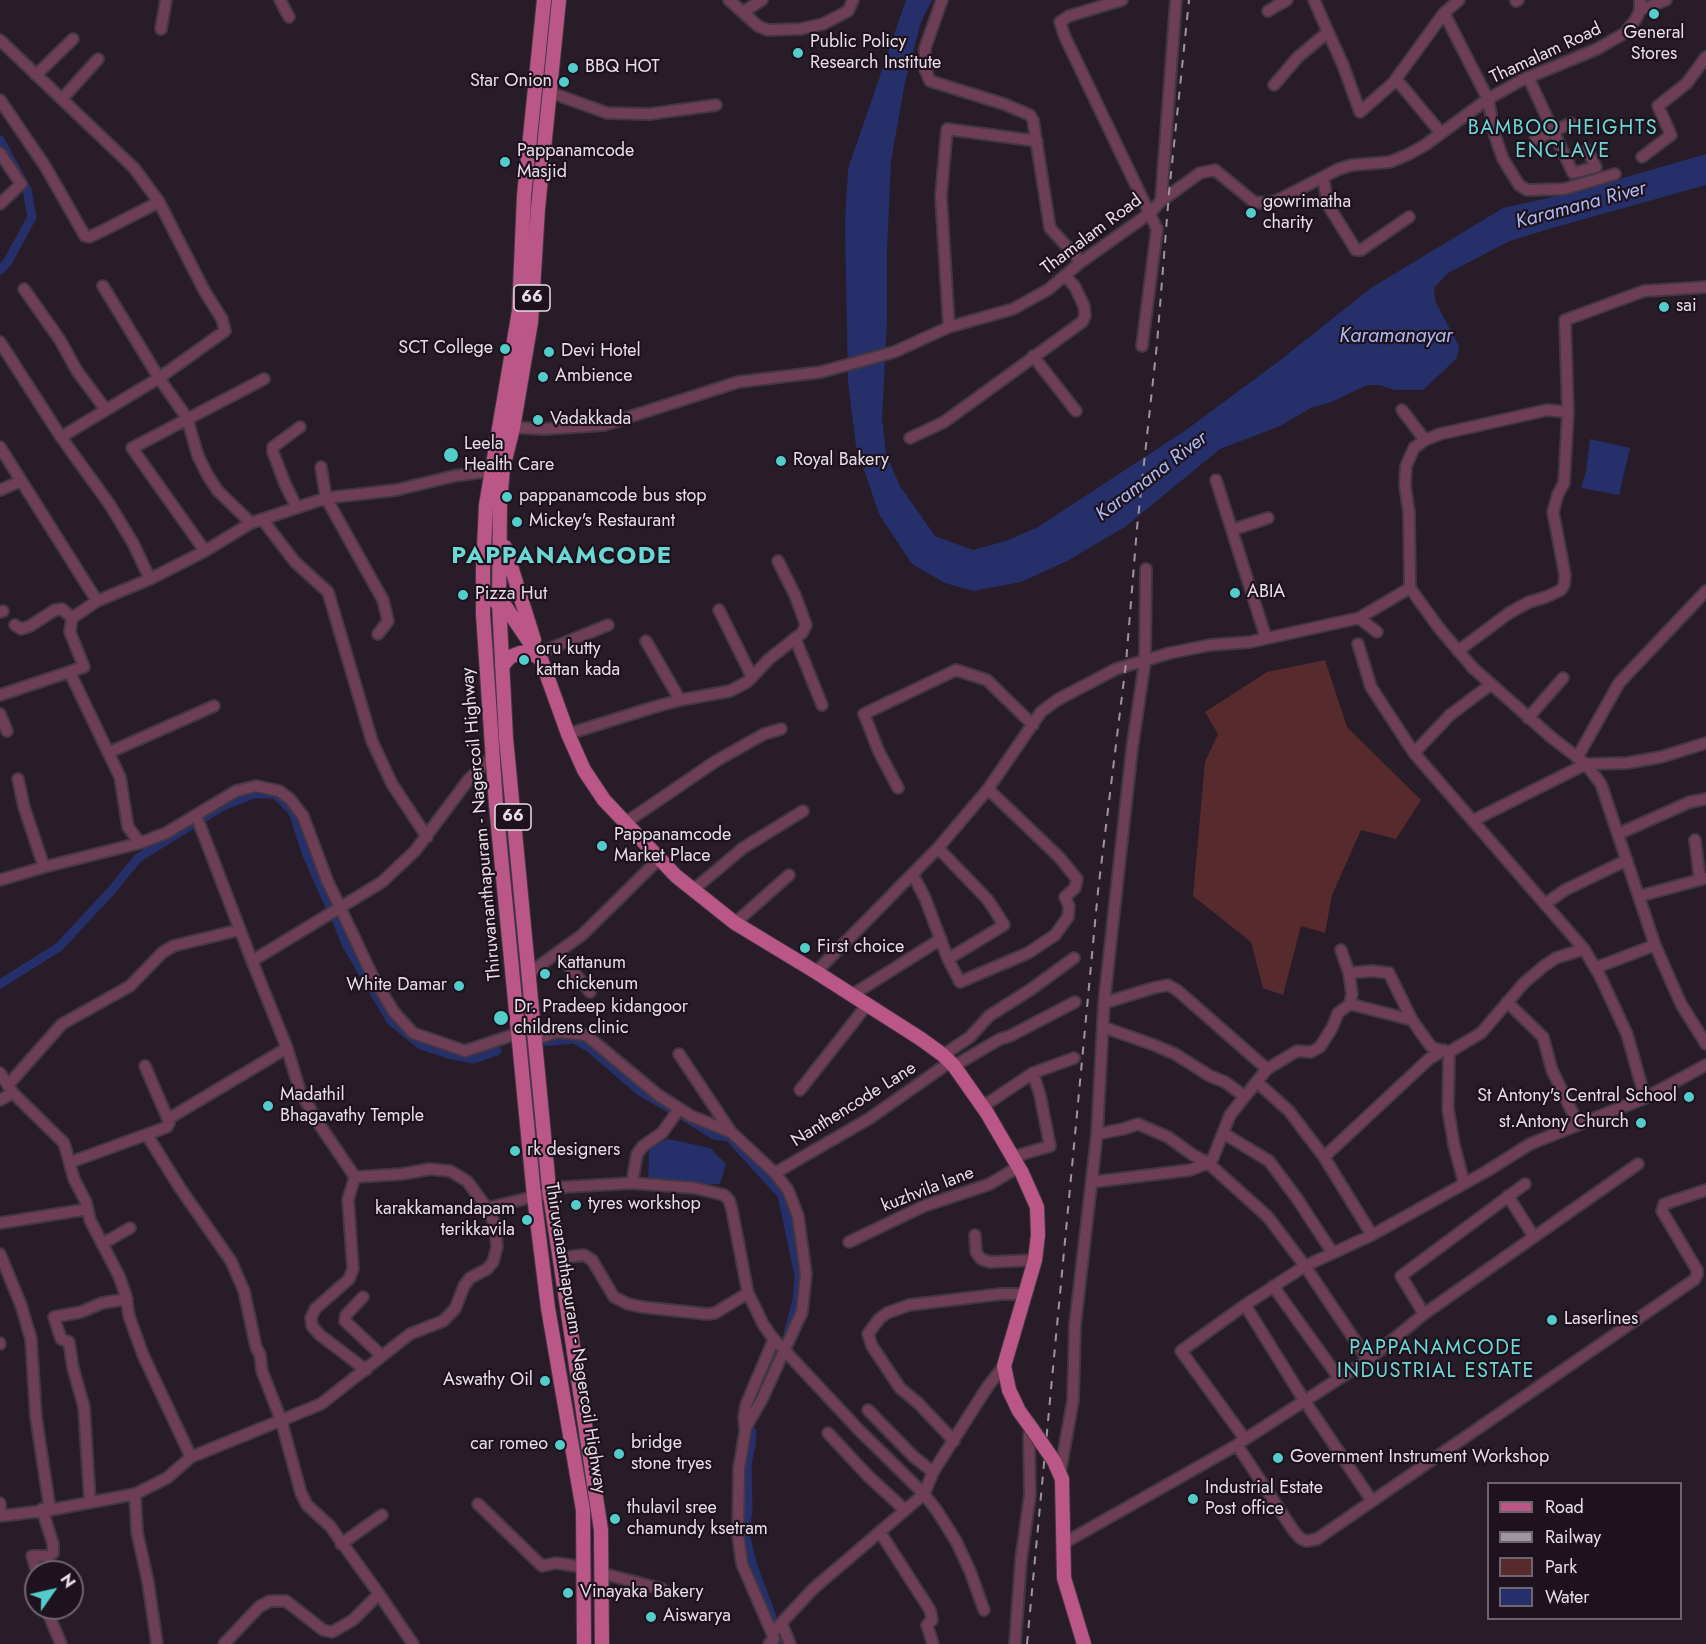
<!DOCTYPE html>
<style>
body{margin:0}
#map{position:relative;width:1706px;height:1644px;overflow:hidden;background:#281c28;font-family:Jost,sans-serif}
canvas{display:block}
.legend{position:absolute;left:1487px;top:1482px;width:195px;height:138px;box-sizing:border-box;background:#1e121e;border:2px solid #6e646e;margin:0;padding:8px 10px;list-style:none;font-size:18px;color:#e7dee7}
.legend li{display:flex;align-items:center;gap:12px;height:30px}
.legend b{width:30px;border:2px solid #6e646e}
.north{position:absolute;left:24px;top:1560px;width:60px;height:60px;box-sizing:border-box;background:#1e121e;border:2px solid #6e646e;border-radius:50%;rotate:56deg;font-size:16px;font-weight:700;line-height:24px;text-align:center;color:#e7dee7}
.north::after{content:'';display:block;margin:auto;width:21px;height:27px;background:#53cdca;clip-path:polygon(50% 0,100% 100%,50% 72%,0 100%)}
</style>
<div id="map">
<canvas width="1706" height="1644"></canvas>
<ul class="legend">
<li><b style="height:8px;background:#bb5787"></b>Road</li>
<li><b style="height:8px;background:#9f959f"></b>Railway</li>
<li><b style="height:16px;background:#572b2d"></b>Park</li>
<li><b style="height:16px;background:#252f6a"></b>Water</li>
</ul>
<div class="north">N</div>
</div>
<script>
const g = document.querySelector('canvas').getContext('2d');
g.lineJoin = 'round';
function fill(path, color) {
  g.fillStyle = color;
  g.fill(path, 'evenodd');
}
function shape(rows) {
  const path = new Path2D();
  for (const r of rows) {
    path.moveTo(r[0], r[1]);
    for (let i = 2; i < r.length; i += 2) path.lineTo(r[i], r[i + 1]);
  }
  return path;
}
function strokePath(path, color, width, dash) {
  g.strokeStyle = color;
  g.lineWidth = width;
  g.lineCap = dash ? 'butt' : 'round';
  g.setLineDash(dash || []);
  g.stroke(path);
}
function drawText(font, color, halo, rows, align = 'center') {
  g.font = font + ' Jost,sans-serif';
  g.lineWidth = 4.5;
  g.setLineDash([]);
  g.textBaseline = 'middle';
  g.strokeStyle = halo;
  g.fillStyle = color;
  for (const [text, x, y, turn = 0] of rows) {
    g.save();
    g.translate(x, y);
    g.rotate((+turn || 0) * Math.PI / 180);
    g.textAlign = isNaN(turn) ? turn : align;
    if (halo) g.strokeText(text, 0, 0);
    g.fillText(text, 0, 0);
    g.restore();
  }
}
const green = shape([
 [1325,660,1347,727,1421,800,1396,839,1361,830,1332,895,1325,933,1301,926,1283,995,1263,988,1251,942,1193,896,1205,762,1218,734,1205,712,1267,672]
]);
const water = shape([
 [906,0,932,0,921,22,905,82,891,161,887,250,887,321,882,418,886,454,900,486,935,536,973,550,1006,541,1038,527,1186,430,1279,361,1371,288,1503,208,1571,193,1706,154,1706,185,1549,229,1510,241,1448,273,1434,288,1435,301,1459,346,1457,358,1423,390,1395,390,1379,385,1367,385,1334,401,1311,408,1280,426,1220,449,1125,527,1067,561,1021,582,973,591,945,583,912,564,879,514,856,446,848,382,845,223,848,169],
 [1590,439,1630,448,1619,495,1581,488,1586,471],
 [668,1139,710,1148,726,1164,720,1184,648,1183,649,1147]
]);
const canal = shape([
 [0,140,27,190,32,217,7,263,0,270],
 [205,817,223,806,253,794,275,794,293,812,307,855,329,905],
 [335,916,346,944,391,1021,421,1045,448,1054,473,1059,497,1051],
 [0,984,59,947,111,891,138,858,193,824],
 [540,1042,574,1039,590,1048,640,1091,671,1109],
 [683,1116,714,1135,729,1137,782,1195,799,1275,797,1301,788,1333],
 [765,1372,775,1350],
 [752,1432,751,1445,747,1465,748,1509,745,1534,752,1563,773,1620],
 [780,1639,782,1644]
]);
const minor = shape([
 [280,0,289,17],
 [729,0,758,26,768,30,800,29,823,24,848,11,853,0],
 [942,0,925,48,925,69,930,81,1004,104,1030,115,1033,120,1050,228,1081,262],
 [1122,0,1069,16,1060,22,1065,37,1157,229,1142,346],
 [1516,1,1518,0],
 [1640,10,1666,0],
 [1268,11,1287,0],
 [743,12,762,0],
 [1444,13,1488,99,1495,136,1503,159,1519,185,1527,190,1564,189,1615,174],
 [161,29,166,0],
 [1328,32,1343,65,1360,112,1393,83,1444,13,1459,0],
 [0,40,134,168,159,202,205,292,222,319,225,331,159,378,103,286],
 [36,75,73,39],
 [1528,77,1573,173,1596,167,1587,150],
 [1396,79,1441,133],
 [1274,85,1298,57,1328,32,1314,0],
 [549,92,607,113,649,114,716,105],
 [62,99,98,59],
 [0,100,45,166,85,236,89,237,104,230,159,202],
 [1535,140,1571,123],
 [0,153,21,184,0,204],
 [1642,157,1671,135,1658,106,1687,83,1706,57],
 [1323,177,1328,205,1356,250,1361,250,1409,217],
 [1161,201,1176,0],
 [24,289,60,340,77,371,106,410],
 [949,327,941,196,947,129,1037,141],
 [0,342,61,437,110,505,133,543,150,579],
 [1033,356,1076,411],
 [1402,410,1425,440],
 [1568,412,1565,320,1644,291,1706,287],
 [505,427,544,429,604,425,738,382,821,372,894,352,949,327,1013,309,1049,289,1081,262,1150,213,1161,201,1200,173,1215,170,1254,202,1265,203,1276,201,1339,169,1352,165,1390,162,1409,154,1425,145,1488,99,1522,80,1597,49,1625,33,1636,19,1640,10,1640,0],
 [61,437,159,378,187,418,198,456,208,476,218,491,251,523],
 [910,438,944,422,1082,322,1085,316,1084,306,1075,287,1065,275],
 [0,447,97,601],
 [321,467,326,498,383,600,388,621,378,634],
 [1216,480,1266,638],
 [0,490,21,481],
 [297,508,285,484,273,452,273,447,300,427],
 [262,519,295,562,328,592,372,741,392,784,427,837],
 [1232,530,1268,518],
 [205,551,132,448,264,379],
 [1410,588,1409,513,1405,485,1406,466,1414,448,1425,440,1440,434,1547,410,1568,412,1564,483,1558,494,1553,512,1565,575,1564,585,1561,590,1546,597,1529,602,1509,613,1458,651],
 [0,612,3,611],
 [1359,618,1377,632],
 [15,625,21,629,30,626,55,610,62,609,72,618],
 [795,638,822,705],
 [1358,644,1371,687,1414,753,1584,949,1600,976,1627,1034,1645,1098],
 [539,653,608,625],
 [70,673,120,777,128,827,140,843,166,833,236,791,256,786,279,791,290,799,303,816,327,880,373,977,394,1012,413,1033,465,1051,519,1033],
 [752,677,769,659,802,633,806,625,795,595,778,561],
 [0,695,84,667,70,632,72,618,97,601,150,579,205,551,251,523,326,498,396,490,454,476,490,471],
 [680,700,730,691,747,682,752,677,719,610],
 [0,714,7,731],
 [1528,718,1563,678],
 [568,734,651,708,680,700,646,641],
 [110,752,214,706],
 [1414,753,1450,715,1490,685],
 [1577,758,1619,683,1706,591],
 [18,779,24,807,44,867],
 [898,788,879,752,864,714,870,711,956,670,987,680,1033,725],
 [196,815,252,961],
 [1474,820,1586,764,1627,763,1661,757,1706,743],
 [625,823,716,761,764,734,781,729],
 [1618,834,1690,802,1706,799],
 [1695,840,1700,880],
 [938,848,988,900,1004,925,948,959],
 [913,875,925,898,948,959,960,982,1028,953,1055,935,1068,917,1069,906,1065,897,1075,888,1077,879,1060,858,988,789],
 [0,880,44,867,140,843],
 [693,890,743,848,803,811],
 [1640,896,1706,878],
 [1545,904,1565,890,1627,860],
 [735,923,789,875],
 [558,953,590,992],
 [1595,968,1655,945],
 [816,972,938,848,988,789,1041,712,1057,700,1116,669,1170,653,1210,645,1250,642,1359,618,1410,588,1439,628,1473,668,1551,737,1586,764,1601,784,1655,945,1681,1004,1706,1044],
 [529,973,582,935,659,859],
 [1349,973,1372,971,1389,973,1412,1020,1429,1044,1433,1048,1449,1052,1481,1033,1524,983,1544,966,1556,958,1584,949],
 [852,995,941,939],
 [1507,1002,1543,1037,1552,1070,1578,1124],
 [1104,1003,1153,988,1168,985,1177,990,1267,1069],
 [1350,1004,1412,1020],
 [1103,1027,1154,1045,1175,1054,1210,1076,1225,1082,1244,1096],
 [536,1039,557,1032,586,1035,658,1095,691,1116,731,1132,775,1173,788,1190,798,1216,806,1274,802,1312,762,1399,746,1427,739,1468,738,1535,742,1564,772,1633],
 [1449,1052,1448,1109,1454,1145,1464,1183],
 [679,1054,731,1132],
 [943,1055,970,1037,989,1016,1030,990,1074,958],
 [954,1066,1000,1039,1010,1036,1075,1002],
 [0,1073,13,1093,64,1143,74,1179,86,1202,90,1220,119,1276,126,1296,129,1316,143,1355,191,1457],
 [1257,1082,1289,1111,1324,1157,1372,1235],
 [8,1085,62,1024,130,986,162,953,173,946,239,930],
 [800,1090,867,1005],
 [0,1100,13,1093],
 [988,1103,1033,1073,1074,1058],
 [168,1119,287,1048],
 [1223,1133,1269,1161,1296,1197,1332,1252],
 [1097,1134,1123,1129,1138,1124,1168,1137,1193,1155,1208,1163,1268,1217,1305,1266,1368,1360],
 [147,1135,180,1188,231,1261,244,1291,256,1347,260,1355,262,1371,281,1420,301,1493,307,1505,330,1526,379,1594,353,1620,332,1632,323,1630,286,1601,270,1601,259,1607,224,1644],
 [1012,1157,1050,1146,1040,1095,1033,1073],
 [1324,1157,1429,1059,1444,1050],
 [71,1162,167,1127,169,1123,167,1117,145,1066],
 [775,1173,870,1118,950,1062],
 [355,1177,317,1121,300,1091,287,1048,252,961,382,882,415,851,469,779,493,756],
 [1092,1182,1190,1170,1208,1163,1213,1158,1230,1115,1267,1069,1297,1051,1311,1052,1320,1047,1332,1028,1338,1013,1350,1004,1352,994,1349,973,1341,950],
 [632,1183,637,1154,643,1146,662,1133,679,1109],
 [549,1188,632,1183,695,1188,724,1195,729,1200,732,1210,748,1293,763,1324,772,1337,858,1429,924,1494,937,1511,956,1541,970,1571,984,1610],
 [1508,1196,1534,1237],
 [0,1223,88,1209],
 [975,1235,976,1252,981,1259,990,1262,1035,1260],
 [849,1242,924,1206,990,1184,1018,1167],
 [102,1244,130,1228],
 [0,1254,21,1305,31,1339,36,1417,50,1510],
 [559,1258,584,1255,592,1260,614,1297,628,1304,642,1307,707,1314,715,1313,748,1293],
 [1273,1286,1339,1378],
 [363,1297,346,1315,345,1321,382,1356],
 [1245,1305,1304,1400,1372,1501],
 [1424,1314,1401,1276,1525,1184],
 [0,1343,0,1344],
 [366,1370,320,1335,312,1326,311,1318,315,1309,349,1279,353,1269,348,1199,355,1177,402,1174,430,1169,450,1171,467,1181,487,1208],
 [868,1410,914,1457,933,1472],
 [745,1428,744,1417,746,1405,774,1339],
 [828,1433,868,1476,905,1510],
 [1245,1439,1181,1351,1245,1305,1305,1266,1372,1235,1487,1171,1530,1144,1645,1098,1706,1065],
 [954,1441,918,1403,900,1388,872,1346,868,1334,879,1319,887,1313,909,1305,1001,1294,1026,1294],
 [1239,1443,1368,1360,1424,1314,1638,1164],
 [1060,1473,1073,1400,1075,1325,1097,1134,1104,1003,1132,749,1145,661,1146,569],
 [135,1494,137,1532,148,1582,157,1644],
 [90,1502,84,1407,73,1368,69,1342,61,1339,54,1317,81,1312,102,1303,127,1299],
 [0,1503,1,1516],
 [478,1504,542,1566,556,1563,583,1567],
 [0,1516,50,1510,135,1494,167,1478,191,1457,321,1404,410,1334,443,1321,455,1309,464,1286,470,1278,487,1269,493,1262,497,1247,495,1225,487,1208,550,1193],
 [880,1532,930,1610,932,1620,927,1625,933,1644],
 [1064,1543,1237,1445,1293,1530,1300,1538,1306,1541,1317,1539,1694,1280,1697,1275,1697,1270,1662,1211,1664,1204,1706,1190],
 [341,1544,382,1515],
 [37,1572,32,1556,48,1556,53,1553,53,1544,42,1509],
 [601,1573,662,1589],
 [379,1594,413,1644],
 [46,1608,61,1644],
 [782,1624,790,1644],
 [769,1644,774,1639,772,1633,813,1589,924,1494,933,1472,988,1386,1004,1366],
 [1015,1644,1021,1560,1030,1495,1029,1436,1031,1428]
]);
const major = shape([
 [544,0,524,196,519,311,486,505,483,570,483,614,496,805,534,1196,548,1308,583,1510,584,1644],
 [559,0,538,208,531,322,513,428,503,468,500,502,499,603,506,738,549,1188,601,1530,602,1644],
 [505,547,534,640],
 [496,602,505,606,541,659,568,734,584,770,604,800,676,876,735,923,816,972,921,1039,943,1055,954,1066,987,1113,1022,1173,1037,1207,1038,1235,1035,1260,1004,1366,1009,1390,1019,1411,1032,1429],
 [502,666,510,657,520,653,530,652,541,659],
 [1054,1461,1062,1479,1064,1578,1084,1644]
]);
const rail = shape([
 [1027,1644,1098,891,1126,663,1137,528,1157,344,1169,193,1189,0]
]);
const majorBridge = shape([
 [1032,1429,1054,1461]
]);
const markers = [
 [1654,14,6,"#53cdca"],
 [798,53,6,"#53cdca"],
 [573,68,6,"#53cdca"],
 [564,82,6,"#53cdca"],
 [505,162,6,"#53cdca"],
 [1251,213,6,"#53cdca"],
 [1664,307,6,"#53cdca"],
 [505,349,6,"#53cdca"],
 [549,352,6,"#53cdca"],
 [543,377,6,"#53cdca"],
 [538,420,6,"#53cdca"],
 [451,455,8,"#53cdca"],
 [781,461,6,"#53cdca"],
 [507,497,6,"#53cdca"],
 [517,522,6,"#53cdca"],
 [1235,593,6,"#53cdca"],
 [463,595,6,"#53cdca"],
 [524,660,6,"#53cdca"],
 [602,846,6,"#53cdca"],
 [805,948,6,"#53cdca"],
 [545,974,6,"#53cdca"],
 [459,986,6,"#53cdca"],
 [501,1018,8,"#53cdca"],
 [1689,1097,6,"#53cdca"],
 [268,1106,6,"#53cdca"],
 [1641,1123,6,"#53cdca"],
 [515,1151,6,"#53cdca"],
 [576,1205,6,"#53cdca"],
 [527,1220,6,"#53cdca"],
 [1552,1320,6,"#53cdca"],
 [545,1381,6,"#53cdca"],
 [560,1445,6,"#53cdca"],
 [619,1454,6,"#53cdca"],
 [1278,1458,6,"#53cdca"],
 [1193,1499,6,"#53cdca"],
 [615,1519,6,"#53cdca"],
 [568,1593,6,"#53cdca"],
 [651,1617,6,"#53cdca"]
];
const shields = [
 [532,298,36],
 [513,817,36]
];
const shieldNames = [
 ["66",532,298],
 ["66",513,817]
];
const poiNames = [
 ["General",1654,34,"center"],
 ["Stores",1654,55,"center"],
 ["Public Policy",810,43],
 ["Research Institute",810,64],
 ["BBQ HOT",585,68],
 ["Star Onion",552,82,"right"],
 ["Pappanamcode",517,152],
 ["Masjid",517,173],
 ["gowrimatha",1263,203],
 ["charity",1263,224],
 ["sai",1676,307],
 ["SCT College",493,349,"right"],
 ["Devi Hotel",561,352],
 ["Ambience",555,377],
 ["Vadakkada",550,420],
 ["Leela",464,445],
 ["Health Care",464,466],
 ["Royal Bakery",793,461],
 ["pappanamcode bus stop",519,497],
 ["Mickey's Restaurant",529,522],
 ["ABIA",1247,593],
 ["Pizza Hut",475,595],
 ["oru kutty",536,650],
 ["kattan kada",536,671],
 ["Pappanamcode",614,836],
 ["Market Place",614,857],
 ["First choice",817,948],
 ["Kattanum",557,964],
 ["chickenum",557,985],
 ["White Damar",447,986,"right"],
 ["Dr. Pradeep kidangoor",514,1008],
 ["childrens clinic",514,1029],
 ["Madathil",280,1096],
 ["Bhagavathy Temple",280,1117],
 ["St Antony's Central School",1677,1097,"right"],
 ["st.Antony Church",1629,1123,"right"],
 ["rk designers",527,1151],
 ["tyres workshop",588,1205],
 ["karakkamandapam",515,1210,"right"],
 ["terikkavila",515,1231,"right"],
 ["Laserlines",1564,1320],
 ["Aswathy Oil",533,1381,"right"],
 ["bridge",631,1444],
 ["stone tryes",631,1465],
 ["car romeo",548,1445,"right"],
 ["Government Instrument Workshop",1290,1458],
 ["Industrial Estate",1205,1489],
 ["Post office",1205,1510],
 ["thulavil sree",627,1509],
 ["chamundy ksetram",627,1530],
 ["Vinayaka Bakery",580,1593],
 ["Aiswarya",663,1617]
];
const streetNames = [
 ["Thamalam Road",1546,54,-25],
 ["Thamalam Road",1092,235,-37],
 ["Thiruvananthapuram - Nagercoil Highway",482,824,-95],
 ["Nanthencode Lane",854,1105,-32],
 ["kuzhvila lane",928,1190,-21],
 ["Thiruvananthapuram - Nagercoil Highway",575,1338,81]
];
const neighbourhoodNames = [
 ["BAMBOO HEIGHTS",1563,129],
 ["ENCLAVE",1563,152],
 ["PAPPANAMCODE",1436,1349],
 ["INDUSTRIAL ESTATE",1436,1372]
];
const waterNames = [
 ["Karamana River",1581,206,-15],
 ["Karamanayar",1396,337],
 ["Karamana River",1152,477,-37]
];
const districtNames = [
 ["PAPPANAMCODE",562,557]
];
fill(green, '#572b2d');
fill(water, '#252f6a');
strokePath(canal, '#252f6a', 9);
strokePath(minor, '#433743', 14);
strokePath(major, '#433743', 16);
strokePath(minor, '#6e3e54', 10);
strokePath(major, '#bb5787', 14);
strokePath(rail, '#9f959f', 2, [8, 8]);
strokePath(majorBridge, '#433743', 16, []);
strokePath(majorBridge, '#bb5787', 14);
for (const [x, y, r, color] of markers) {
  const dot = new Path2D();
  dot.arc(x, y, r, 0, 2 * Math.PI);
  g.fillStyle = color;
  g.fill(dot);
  strokePath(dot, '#1e121e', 2);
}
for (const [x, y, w] of shields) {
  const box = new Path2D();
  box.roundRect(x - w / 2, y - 13, w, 26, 4.5);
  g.fillStyle = '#1e121e';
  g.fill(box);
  strokePath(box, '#e7dee7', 1.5);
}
drawText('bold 16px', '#e7dee7', null, shieldNames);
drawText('18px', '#e7dee7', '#1e121e', poiNames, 'left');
drawText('18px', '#e7dee7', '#1e121e', streetNames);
g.letterSpacing = '1.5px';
drawText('20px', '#6cd8d4', '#1e121e', neighbourhoodNames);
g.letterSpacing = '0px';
drawText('italic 20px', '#acbbf2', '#1e121e', waterNames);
g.letterSpacing = '1.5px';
drawText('bold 24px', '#6cd8d4', '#1e121e', districtNames);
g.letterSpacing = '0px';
</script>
